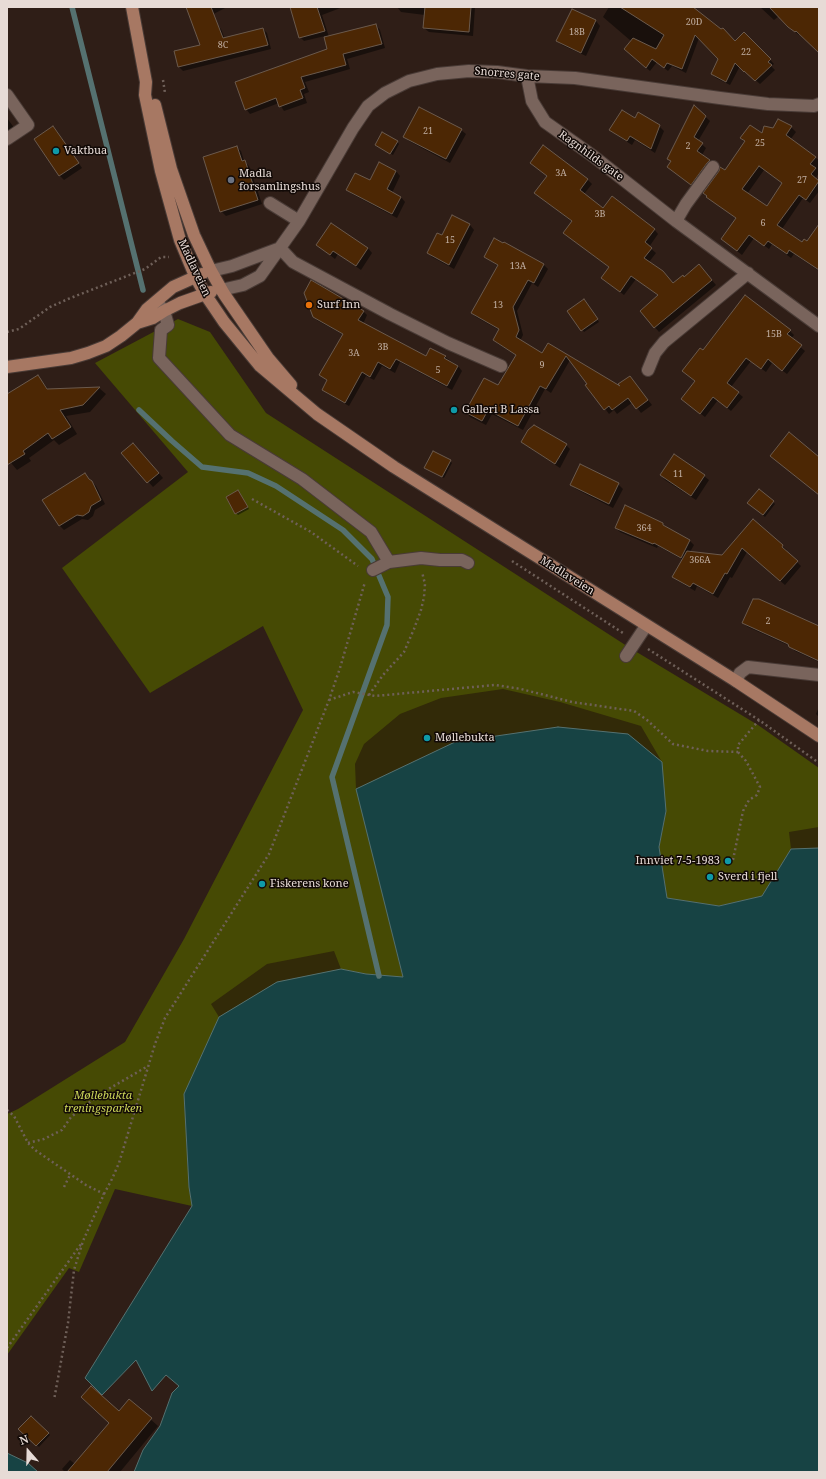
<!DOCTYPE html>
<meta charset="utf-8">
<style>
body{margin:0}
#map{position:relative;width:826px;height:1479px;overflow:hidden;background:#2f1e17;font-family:"Noto Serif",serif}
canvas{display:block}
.frame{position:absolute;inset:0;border:8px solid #e7dbd6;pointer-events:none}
.north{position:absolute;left:8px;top:1431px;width:40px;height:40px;-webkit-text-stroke:3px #120a07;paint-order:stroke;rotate:340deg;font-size:11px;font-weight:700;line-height:16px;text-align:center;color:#e7dbd6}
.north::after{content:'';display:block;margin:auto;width:14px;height:18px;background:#e7dbd6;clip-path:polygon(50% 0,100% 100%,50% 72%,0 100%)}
</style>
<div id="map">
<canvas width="826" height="1479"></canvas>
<div class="frame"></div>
<div class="north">N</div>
</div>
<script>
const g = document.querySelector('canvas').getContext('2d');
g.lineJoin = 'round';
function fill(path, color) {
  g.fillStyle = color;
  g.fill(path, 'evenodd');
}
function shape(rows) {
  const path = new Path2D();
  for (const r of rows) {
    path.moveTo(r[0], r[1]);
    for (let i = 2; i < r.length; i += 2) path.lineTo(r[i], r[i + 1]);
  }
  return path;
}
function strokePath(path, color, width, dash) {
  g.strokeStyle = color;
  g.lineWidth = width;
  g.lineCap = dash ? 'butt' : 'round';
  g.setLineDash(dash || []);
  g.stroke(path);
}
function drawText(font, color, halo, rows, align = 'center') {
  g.font = font + ' "Noto Serif",serif';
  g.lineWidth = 3;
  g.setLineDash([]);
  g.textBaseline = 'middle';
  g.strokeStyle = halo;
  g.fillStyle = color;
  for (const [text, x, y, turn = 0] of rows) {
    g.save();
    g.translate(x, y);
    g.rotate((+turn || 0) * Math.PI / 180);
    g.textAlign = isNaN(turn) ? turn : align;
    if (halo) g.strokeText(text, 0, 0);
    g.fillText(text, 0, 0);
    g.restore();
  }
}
const green = shape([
 [178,319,210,332,266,413,630,648,758,725,819,768,819,848,791,849,762,896,719,906,667,898,659,847,666,811,357,789,403,978,366,974,341,969,184,1094,189,1187,192,1206,115,1189,79,1272,69,1268,7,1355,7,1114,18,1109,125,1042,184,939,303,710,263,626,150,693,62,568,188,472,95,363]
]);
const sand = shape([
 [503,689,560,702,641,726,662,762,627,734,455,743,356,789,355,764,364,744,400,714,441,698],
 [819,827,819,848,791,849,789,832],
 [334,951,341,969,277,982,219,1017,211,1004,267,964]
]);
const water = shape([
 [558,727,628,734,662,762,666,811,659,847,667,898,719,906,762,896,791,849,819,848,819,1472,134,1472,143,1450,160,1426,172,1393,179,1386,166,1375,152,1391,136,1360,102,1395,85,1378,192,1206,189,1187,184,1094,219,1017,277,982,341,969,366,974,403,977,356,789,455,742,558,727],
 [7,1453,28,1463,38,1472,7,1472,7,1453]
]);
const shadow = shape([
 [187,7,227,7,196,23],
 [291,7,343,7,322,15,329,37,376,25,380,30,385,48,347,59,350,69,305,82,309,92,304,94,307,103,284,111,279,103,250,114,246,109,329,49,325,36,304,41,300,37],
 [397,7,475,7,473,36,429,32,424,28,425,15,401,12],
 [609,7,692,7,735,42,745,33,774,64,771,66,775,70,760,84,740,66,730,85,716,78,712,74,719,59,699,38,686,73,672,66,668,71,657,62,650,71,631,54,631,41,603,17],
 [760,7,819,7,819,52,800,34,799,35,793,30,779,16,774,20],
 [572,10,596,21,600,26,586,56,562,45,557,41],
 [217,25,221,29,225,39,263,29,267,33,271,49,183,71,179,67,176,52,201,46],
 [695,107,710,121,698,141,706,148,702,155,714,165,695,188,668,167,672,162,668,159],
 [7,118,15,129,7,135],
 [635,120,659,126,664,131,655,153,635,140,632,145,615,134,610,130],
 [778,120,791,127,796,132,790,140,819,160,819,173,815,179,819,181,819,191,810,203,803,198,782,229,811,249,819,250,819,271,794,254,791,258,772,244,769,249,754,238,742,255,722,239,737,219,707,197,745,142,741,138,763,134,774,129],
 [764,170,783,184,767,208,747,194],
 [53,127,57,131,82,168,64,180,60,176,35,139],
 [461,130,466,134,450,163,409,141,404,137],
 [397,142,399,144,393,155,376,145],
 [236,147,241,151,244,161,249,166,262,204,226,216,221,211],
 [531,163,588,180,592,184,584,194,604,209,654,229,658,234,649,247,656,253,649,262,673,284,703,270,716,285,659,332,641,311,659,296,636,279,624,295,602,278,610,268,569,237,572,222,535,193,548,176],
 [396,171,400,176,392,193,401,197,405,202,397,218,352,194,348,190],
 [453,216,470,225,474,230,454,269,432,257,428,253,442,236],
 [504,244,544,265,548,269,538,287,532,283,517,311,523,335,520,341,543,354,549,345,623,389,630,377,652,405,641,413,633,402,617,414,614,410,609,414,570,360,551,393,545,389,523,430,492,414,486,425,470,417,466,412,499,387,517,356,498,344,494,340,499,330,476,317,472,313,498,266,485,257],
 [317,245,368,248,372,253,361,270,338,254,335,259],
 [586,302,599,322,584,332,569,311],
 [363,311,367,315,363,324,426,357,445,357,458,366,462,371,452,390,400,362,395,373,382,366,374,380,366,376,349,406,328,394,324,390,327,381,320,375,344,335,318,321,313,316],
 [790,331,794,335,791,339,805,351,787,374,772,363,766,372,751,361,731,387,743,397,731,411,718,400,705,417,687,403,696,381,704,351],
 [38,376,49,390,99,388,106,394,90,412,66,416,77,434,59,445,54,440,29,458,31,461,17,470,7,458,7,396],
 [522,442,566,445,570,449,560,468,527,446],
 [138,449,163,478,153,487,123,453],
 [450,461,452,463,444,478,427,469],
 [85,474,96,486,105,504,95,510,93,516,88,520,82,519,64,530,59,525],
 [661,475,704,476,709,480,696,500,665,480],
 [618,484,623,489,613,508,576,489,571,485],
 [238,492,249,509,238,515,236,513],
 [773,502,775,504,765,517,751,505],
 [753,520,782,546,787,550,786,551,801,566,785,585,747,552,732,578,730,577,718,598,697,586,695,591,678,581,673,577,683,560,658,546,657,548,620,532,616,528,663,524,667,528,690,541,694,545,690,552,722,556],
 [743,623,819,627,819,662,795,651,790,646,748,627],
 [819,707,819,717,816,714],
 [129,1400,158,1426,120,1472,65,1472,62,1469,70,1460,75,1464],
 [31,1417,50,1435,39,1447,20,1429]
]);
const stream = shape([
 [72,7,143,290],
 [139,410,172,441,202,467,248,473,276,486,343,530,372,559,388,597,387,625,332,777,379,976]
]);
const building = shape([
 [186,7,211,7,223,38,263,28,268,45,178,67,174,51,200,45,186,7],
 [290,7,317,7,325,31,299,38,290,7],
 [425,7,471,7,469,32,423,28,425,7],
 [620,7,693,7,721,29,723,28,735,41,744,32,771,59,768,62,772,65,755,81,744,71,744,72,735,63,726,82,711,74,718,59,695,35,682,69,667,63,664,68,652,59,646,68,624,49,633,38,656,49,664,35,620,7],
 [769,7,819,7,819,53,796,31,795,32,788,27,769,7],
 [572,9,596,20,581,53,556,41,572,9],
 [376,24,382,44,343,54,346,65,301,77,305,88,300,90,303,98,279,107,276,98,245,110,235,82,327,49,324,37,376,24],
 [694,105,706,116,694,137,703,143,697,151,710,160,707,163,691,185,667,167,671,161,667,159,694,105],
 [419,107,462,129,446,159,403,137,419,107],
 [622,110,635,118,638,112,660,125,651,149,630,136,627,141,609,130,622,110],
 [778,119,792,126,786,135,816,157,810,164,816,168,811,174,819,181,806,200,799,195,777,225,802,242,804,239,807,241,819,224,819,270,789,250,787,254,768,241,764,246,749,235,737,251,721,239,736,218,706,197,707,196,703,193,719,171,720,167,725,170,745,141,740,138,750,125,762,133,764,126,773,128,778,119],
 [759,166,782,183,767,206,742,189,759,166],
 [53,126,79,163,59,176,34,139,53,126],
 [382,132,398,141,390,154,375,145,382,132],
 [543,145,588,179,580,190,603,208,612,196,655,229,645,242,652,248,644,258,663,271,673,283,683,275,684,277,699,264,712,280,654,328,640,311,658,295,631,276,620,292,601,278,609,267,563,233,572,221,534,193,547,176,530,163,543,145],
 [237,146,242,161,245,160,258,200,220,212,203,157,237,146],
 [379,162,396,171,387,189,401,197,392,214,346,190,355,173,370,180,379,162],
 [452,215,470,224,449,265,427,253,437,233,442,235,452,215],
 [331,223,368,248,356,266,333,251,330,255,316,245,331,223],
 [494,238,503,243,504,242,544,264,534,283,528,280,513,307,519,330,516,337,542,353,548,343,620,386,618,384,630,376,648,400,636,409,628,398,612,410,609,406,604,410,585,385,587,384,566,356,546,389,540,386,518,426,488,410,482,421,465,412,484,378,498,385,516,355,493,340,499,329,471,313,498,265,484,257,494,238],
 [311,280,364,311,358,320,426,356,430,348,446,356,444,358,458,366,447,386,396,359,390,369,378,362,370,377,362,372,345,403,322,390,327,380,319,375,343,334,313,317,304,293,311,280],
 [745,295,791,330,787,334,802,345,782,371,768,359,761,369,746,358,727,383,739,392,727,408,713,397,700,414,681,399,695,381,682,371,700,348,703,350,745,295],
 [584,299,598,319,581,331,567,311,584,299],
 [38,375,47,389,100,387,83,405,60,410,71,427,52,439,48,433,23,451,25,454,7,465,7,394,38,375],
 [534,425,567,444,555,464,521,442,528,430,534,425],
 [789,432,819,457,819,495,770,456,789,432],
 [133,443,159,473,147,483,121,453,133,443],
 [433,451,451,460,442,477,424,468,433,451],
 [674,454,705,475,691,496,660,475,674,454],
 [580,464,619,483,609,504,570,485,580,464],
 [85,473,89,479,92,481,101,500,91,506,89,512,83,516,77,515,59,526,42,500,85,473],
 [759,489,774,501,763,515,747,503,759,489],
 [238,490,248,507,235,514,226,497,238,490],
 [625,505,663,523,663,525,690,540,681,558,654,543,653,544,615,528,625,505],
 [753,519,783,545,782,547,798,561,780,581,742,548,727,574,725,573,713,594,693,583,690,587,672,577,687,551,722,555,753,519],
 [753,599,759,599,819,626,819,661,789,647,788,644,742,623,753,599],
 [91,1386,119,1411,129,1399,152,1418,107,1472,67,1472,109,1423,81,1397,91,1386],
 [31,1416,49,1433,36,1446,18,1429,31,1416]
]);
const path = shape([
 [163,80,165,93],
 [7,332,19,329,50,307,68,299,145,269,161,257,169,257],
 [252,499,311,532,358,566],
 [512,561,623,633],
 [648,649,759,720,819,763],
 [369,695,383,675,404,652,414,629,421,610,424,597,425,584,422,572],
 [329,700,353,692,375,696,495,685,521,689,572,702,634,711,647,720,673,744,708,751,738,752],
 [733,860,743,811,749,800,757,795,760,787,746,761,738,752,738,745,759,720],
 [7,1110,14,1116,28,1143,35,1150,86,1185,104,1194,83,1241,74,1270,68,1323,54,1400],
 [28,1143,44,1139,62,1130,71,1117,100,1094,148,1066],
 [64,1187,70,1175],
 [104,1194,112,1179,119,1163,155,1044,165,1018,269,854,329,700,340,668,365,582],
 [7,1348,81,1244]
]);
const minor = shape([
 [527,76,532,101,545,122,593,156,676,221,819,326],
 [7,95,28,125,7,139],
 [270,203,299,221],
 [676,221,686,204,713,167],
 [280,248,293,262,390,314,448,343,501,366],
 [211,271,232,266,280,248],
 [221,290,243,285,260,276,299,221,353,128,368,106,385,93,409,81,437,74,469,71,497,72,527,76,575,78,720,98,768,104,814,106,819,104],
 [158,303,164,311,168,325,161,330,159,358,230,435,302,479,371,532,389,562],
 [648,370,655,353,664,342,748,273],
 [373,570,389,562,421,558,440,560,462,560,468,563],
 [626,656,646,626],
 [736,681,740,673,748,667,819,675]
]);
const major = shape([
 [132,7,146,82,145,95,161,171,180,240,195,276,205,294,224,322,260,366,317,414,394,467,736,681,819,736],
 [155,105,171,169,194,235,211,271,224,294,268,358,291,385],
 [137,323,153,318,164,311,180,303,211,292],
 [7,367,71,358,88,353,106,346,121,336,137,323,147,309,173,287,202,274]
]);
const markers = [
 [56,151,4,"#0f9aa8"],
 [231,180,4,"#6b7280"],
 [309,305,4,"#e8710a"],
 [454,410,4,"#0f9aa8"],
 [427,738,4,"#0f9aa8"],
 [728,861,4,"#0f9aa8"],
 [710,877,4,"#0f9aa8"],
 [262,884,4,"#0f9aa8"]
];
const numberNames = [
 ["20D",694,22],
 ["18B",577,32],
 ["8C",223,45],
 ["22",746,52],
 ["21",428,131],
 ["25",760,143],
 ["2",688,146],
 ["3A",561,173],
 ["27",802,180],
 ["3B",600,214],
 ["6",763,223],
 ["15",450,240],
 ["13A",518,266],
 ["13",498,305],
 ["15B",774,334],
 ["3B",383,347],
 ["3A",354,353],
 ["9",542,365],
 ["5",438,370],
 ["11",678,474],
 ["364",644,528],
 ["366A",700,560],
 ["2",768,621]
];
const streetNames = [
 ["Snorres gate",507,74,5],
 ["Ragnhilds gate",591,156,36],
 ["Madlaveien",194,268,65],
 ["Madlaveien",567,576,32]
];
const poiNames = [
 ["Vaktbua",64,151],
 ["Madla",239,174],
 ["forsamlingshus",239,187],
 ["Surf Inn",317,305],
 ["Galleri B Lassa",462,410],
 ["Møllebukta",435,738],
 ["Innviet 7-5-1983",720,861,"right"],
 ["Sverd i fjell",718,877],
 ["Fiskerens kone",270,884]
];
const parkNames = [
 ["Møllebukta",103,1096],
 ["treningsparken",103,1109]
];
fill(green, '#464a04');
fill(sand, '#322a08');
fill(water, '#174344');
strokePath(water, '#557170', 1);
fill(shadow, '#0007');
strokePath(stream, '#557170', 5.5);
fill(building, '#4c2704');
strokePath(building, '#6b5a4d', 1);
strokePath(minor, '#493b36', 14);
strokePath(major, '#493b36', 14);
strokePath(path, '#6f6059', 2.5, [2, 3]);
strokePath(minor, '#79645c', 12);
strokePath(major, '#a77863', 12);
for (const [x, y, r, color] of markers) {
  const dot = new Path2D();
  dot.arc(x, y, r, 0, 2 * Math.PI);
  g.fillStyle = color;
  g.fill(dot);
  strokePath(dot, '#120a07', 1.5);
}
drawText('9px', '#c0aea2', null, numberNames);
drawText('11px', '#e7dbd6', '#120a07', streetNames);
drawText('11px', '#e7dbd6', '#120a07', poiNames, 'left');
drawText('italic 11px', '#cdd759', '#120a07', parkNames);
</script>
